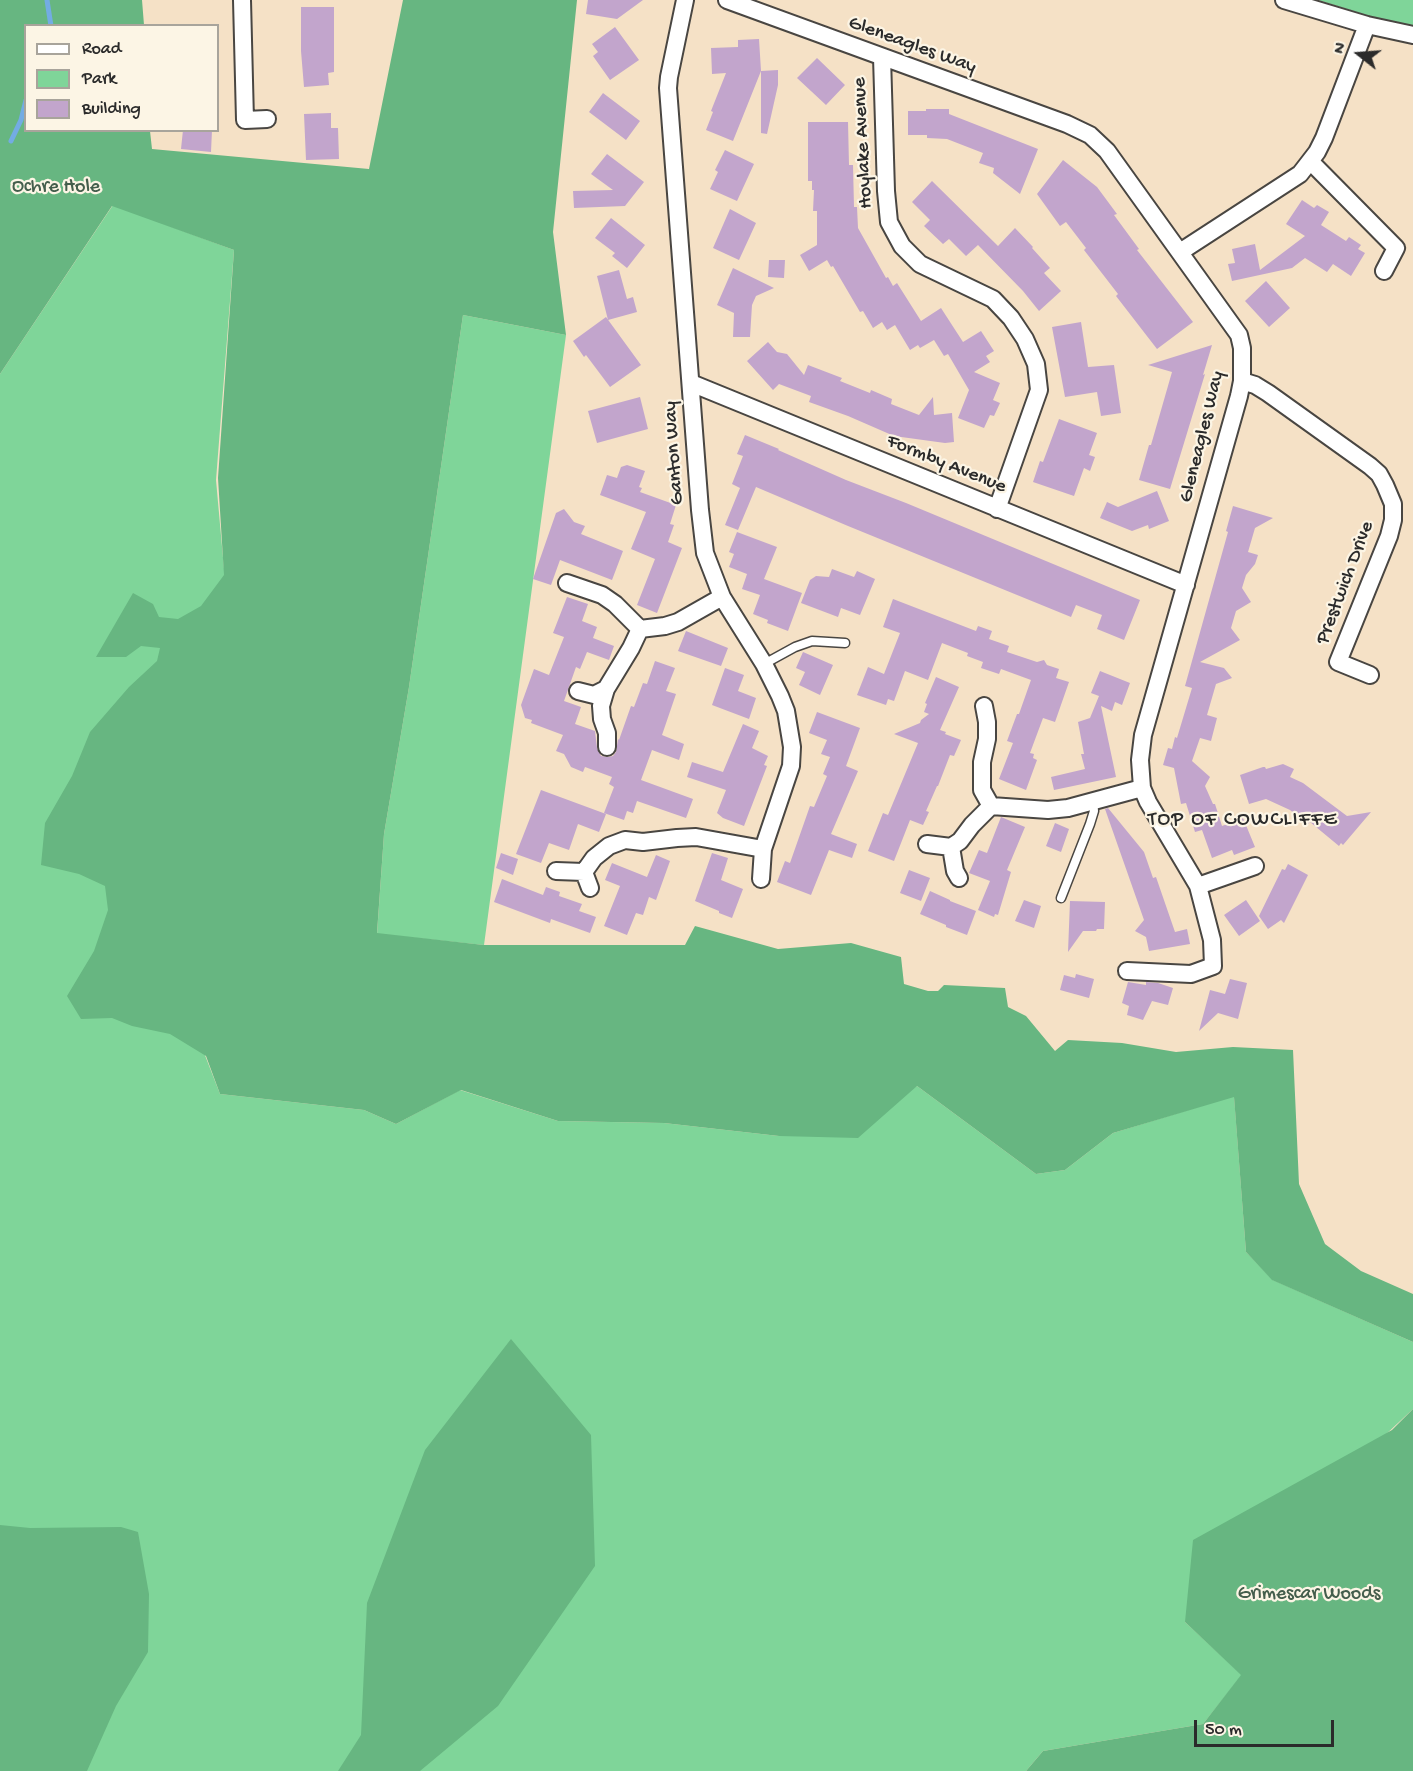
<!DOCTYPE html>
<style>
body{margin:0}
#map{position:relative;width:1413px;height:1771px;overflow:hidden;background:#f5e1c6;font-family:"Gochi Hand",sans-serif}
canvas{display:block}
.legend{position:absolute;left:24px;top:24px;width:195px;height:108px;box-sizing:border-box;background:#fcf5e5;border:2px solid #a8a49b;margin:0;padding:8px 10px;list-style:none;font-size:18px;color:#2b2b2b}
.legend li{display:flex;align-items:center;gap:12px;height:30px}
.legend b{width:30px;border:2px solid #a8a49b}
.north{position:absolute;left:1329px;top:24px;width:60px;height:60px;-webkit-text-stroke:4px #fcf5e5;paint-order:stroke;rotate:287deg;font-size:16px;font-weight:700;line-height:24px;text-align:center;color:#2b2b2b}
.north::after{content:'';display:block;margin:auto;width:21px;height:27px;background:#2b2b2b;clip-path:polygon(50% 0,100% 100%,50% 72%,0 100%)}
.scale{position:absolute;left:1194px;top:1720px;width:140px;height:27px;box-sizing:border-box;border:3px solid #2b2b2b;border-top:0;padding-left:8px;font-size:18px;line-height:21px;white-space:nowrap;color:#2b2b2b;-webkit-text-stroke:4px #fcf5e5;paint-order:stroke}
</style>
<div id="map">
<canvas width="1413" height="1771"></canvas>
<ul class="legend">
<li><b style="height:8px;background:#fff"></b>Road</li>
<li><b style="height:16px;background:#7fd599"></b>Park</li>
<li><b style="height:16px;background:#c2a5cc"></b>Building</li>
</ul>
<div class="north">N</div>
<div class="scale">50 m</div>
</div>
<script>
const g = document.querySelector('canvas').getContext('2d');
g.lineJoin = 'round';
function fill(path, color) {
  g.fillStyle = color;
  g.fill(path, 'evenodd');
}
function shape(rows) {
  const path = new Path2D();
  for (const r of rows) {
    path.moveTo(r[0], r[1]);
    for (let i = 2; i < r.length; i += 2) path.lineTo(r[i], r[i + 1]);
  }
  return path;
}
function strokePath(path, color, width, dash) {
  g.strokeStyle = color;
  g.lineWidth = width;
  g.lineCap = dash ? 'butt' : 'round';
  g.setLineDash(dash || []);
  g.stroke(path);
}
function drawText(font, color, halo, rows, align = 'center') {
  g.font = font + ' "Gochi Hand",sans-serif';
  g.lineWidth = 4.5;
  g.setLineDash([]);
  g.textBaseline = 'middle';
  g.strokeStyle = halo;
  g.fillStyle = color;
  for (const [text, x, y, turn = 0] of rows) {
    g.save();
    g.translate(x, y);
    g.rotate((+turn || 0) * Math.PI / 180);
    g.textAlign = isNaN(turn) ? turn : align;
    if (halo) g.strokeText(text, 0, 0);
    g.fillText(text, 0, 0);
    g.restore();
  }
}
const green = shape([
 [1318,0,1413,0,1413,26,1366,15],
 [113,205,234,250,216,480,238,724,196,1032,220,1094,364,1110,396,1124,460,1090,558,1121,664,1123,779,1136,917,1086,1036,1174,1065,1170,1113,1133,1234,1096,1246,1252,1273,1280,1413,1342,1413,1409,1185,1622,1242,1675,1203,1724,1043,1751,1026,1771,0,1771,0,374],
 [463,315,566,335,484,945,377,934,384,834,409,687]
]);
const forest = shape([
 [0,0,142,0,144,25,26,26,26,130,150,131,152,149,369,169,403,0,577,0,553,232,566,335,463,315,409,687,384,834,377,933,484,945,685,945,695,926,778,949,851,943,901,957,904,984,928,991,938,991,944,985,1005,988,1008,1007,1026,1016,1055,1051,1068,1040,1122,1043,1176,1052,1233,1047,1293,1050,1299,1184,1325,1244,1361,1271,1413,1294,1413,1342,1272,1280,1246,1252,1234,1097,1113,1133,1065,1170,1036,1174,917,1086,858,1138,779,1136,664,1123,558,1121,461,1090,396,1124,364,1110,220,1094,206,1056,170,1034,132,1026,112,1018,81,1019,67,996,94,951,108,910,105,886,79,874,41,865,45,823,72,776,90,732,129,687,157,661,160,648,141,646,126,657,96,657,133,593,153,604,159,617,178,619,201,606,224,575,218,478,234,250,112,206,0,374],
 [511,1339,591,1435,595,1566,498,1706,420,1771,338,1771,361,1735,367,1603,425,1450],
 [1413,1409,1413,1771,1026,1771,1043,1751,1203,1724,1241,1675,1185,1622,1193,1540,1392,1430],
 [0,1525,30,1528,121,1527,138,1532,149,1594,148,1652,116,1706,87,1771,0,1771]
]);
const stream = shape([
 [47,0,51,26],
 [11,141,21,120,26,100]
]);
const building = shape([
 [588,0,643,0,617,19,586,14],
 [301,7,334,7,334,72,328,73,329,85,304,87,301,51],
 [615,27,639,60,610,80,593,56,598,52,592,44],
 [759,39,761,71,733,141,706,130,713,112,711,111,726,73,712,74,711,48,738,47,738,40],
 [817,58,845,85,826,105,797,78],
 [778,70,778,85,767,134,761,133,761,71],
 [603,93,640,121,626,140,589,112],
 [926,109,949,109,949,114,1038,149,1020,194,993,173,994,168,979,163,983,153,947,139,927,138,927,135,908,135,908,111,926,111],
 [331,113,331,128,338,128,339,159,306,160,304,114],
 [808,122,848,122,849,165,853,165,854,207,857,207,858,228,886,278,888,277,893,286,897,283,921,321,941,308,963,342,981,331,994,351,986,356,990,362,974,372,1000,383,993,400,1000,403,994,416,990,415,984,428,958,418,969,390,948,354,944,356,934,340,920,348,918,345,910,350,895,325,887,330,882,322,873,328,863,311,860,312,833,266,831,267,827,260,809,271,800,255,817,245,817,211,813,211,814,190,812,190,812,181,808,181],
 [183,130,212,130,211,152,181,149],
 [725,150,754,164,737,201,710,189,718,172,715,170],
 [607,154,644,182,625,206,574,208,573,191,613,190,591,174],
 [1063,160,1097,187,1117,214,1114,215,1139,249,1137,250,1193,322,1157,349,1116,296,1118,294,1084,250,1086,248,1066,222,1060,226,1037,194],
 [932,181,998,246,1015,228,1033,247,1032,248,1050,268,1044,273,1061,291,1039,311,1023,291,978,245,966,256,949,239,943,244,924,226,930,220,912,202],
 [1302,200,1314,208,1317,205,1329,212,1321,225,1346,241,1349,237,1361,245,1358,249,1365,253,1351,276,1333,264,1327,272,1305,258,1292,268,1232,281,1228,264,1235,263,1232,249,1255,244,1260,270,1305,236,1286,224],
 [730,209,756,223,739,260,713,248],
 [611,218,645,245,627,268,612,256,615,253,595,238],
 [769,260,785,260,784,278,768,277],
 [733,268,774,288,756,296,752,305,750,337,733,337,734,313,717,305],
 [619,270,627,299,633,297,637,312,608,320,597,276],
 [1266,281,1290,308,1269,327,1245,301],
 [606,317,641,365,610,387,586,355,584,357,573,341],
 [1081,322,1088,367,1114,365,1121,413,1101,416,1097,392,1065,397,1052,327],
 [768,342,777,352,787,354,804,375,808,365,842,378,840,381,870,393,871,390,892,399,891,404,919,415,933,397,934,415,952,413,954,442,945,443,894,436,848,416,809,402,811,396,779,384,773,390,747,361],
 [1212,345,1203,375,1205,374,1170,489,1139,480,1149,445,1151,445,1172,372,1148,365],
 [640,397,648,429,597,443,588,411],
 [1059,419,1097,433,1089,455,1095,457,1090,471,1084,468,1074,496,1033,482,1040,461,1043,462],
 [745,435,779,449,778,450,846,480,906,503,1140,600,1124,640,1097,629,1102,615,1076,605,1071,617,848,526,756,487,738,530,725,525,740,488,732,484,743,456,737,454],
 [627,465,645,471,639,487,642,488,640,492,676,505,670,524,674,525,668,542,682,548,657,613,637,605,655,559,631,549,646,512,600,495,607,475,617,478,621,467],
 [1157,491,1169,521,1149,529,1148,525,1132,531,1100,518,1107,502,1118,507],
 [1233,506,1273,518,1255,528,1248,552,1258,555,1255,564,1246,575,1242,588,1251,602,1236,611,1231,628,1240,640,1200,662,1224,668,1232,678,1216,684,1207,715,1217,718,1211,741,1200,738,1192,761,1210,777,1205,786,1213,804,1215,804,1222,826,1243,818,1255,847,1234,855,1232,850,1212,858,1202,830,1195,832,1186,803,1181,804,1174,768,1163,765,1168,748,1172,749,1175,737,1177,738,1192,688,1185,686,1228,532,1226,531],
 [564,509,574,522,585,526,581,534,623,551,612,580,560,560,551,585,533,579,556,513],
 [737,532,777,547,764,579,802,593,788,631,767,623,768,620,753,614,760,595,742,589,747,574,729,567,734,554,729,552],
 [832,569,854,577,857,571,875,579,860,615,841,608,838,617,801,603,810,580,816,576,829,577],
 [567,597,588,604,582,621,597,627,593,638,614,646,609,660,587,652,580,669,576,667,564,701,581,707,575,724,595,731,597,748,601,756,608,757,613,756,616,752,618,739,619,740,631,706,634,707,643,683,647,684,655,661,675,668,666,691,676,694,662,735,684,744,679,760,652,750,641,780,693,799,686,818,637,801,633,813,627,811,624,820,604,813,614,787,609,784,612,777,585,767,583,772,571,767,564,754,556,751,563,735,531,723,532,720,525,718,521,705,534,669,549,675,564,637,553,633],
 [893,599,976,631,978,626,992,631,989,639,1009,646,1007,652,1037,662,1044,660,1047,665,1059,669,1056,678,1069,682,1055,722,1043,718,1030,753,1034,754,1033,758,1037,760,1026,790,999,779,1013,743,1007,741,1017,714,1019,714,1031,680,1001,669,999,674,981,668,983,662,967,656,968,653,942,643,928,680,905,671,894,701,888,699,886,705,857,695,868,667,884,674,900,633,883,627],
 [686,631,728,648,721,666,678,651],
 [803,652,833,665,820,695,799,685,805,672,796,668],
 [725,668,744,675,738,691,756,698,749,719,712,705],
 [1100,671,1130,683,1122,705,1115,702,1112,711,1101,706,1116,777,1054,790,1051,777,1085,769,1081,754,1084,754,1078,722,1090,718,1099,696,1091,693],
 [936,677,959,687,940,730,946,732,945,734,961,740,954,756,950,755,938,786,937,786,926,811,929,812,923,825,910,820,894,861,868,851,883,813,888,815,918,743,894,734,920,723,921,720,929,714,924,712,927,704,925,703],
 [817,712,860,728,846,766,858,771,831,834,857,844,852,858,829,850,811,895,777,882,785,861,790,863,810,806,814,807,827,776,823,774,830,757,821,754,827,740,809,733],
 [743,724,759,731,752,748,768,756,764,765,767,766,744,826,723,818,717,813,726,790,687,777,692,762,723,772],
 [1283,764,1294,769,1290,777,1303,783,1347,816,1371,812,1343,845,1341,843,1339,846,1310,822,1308,824,1290,810,1266,799,1249,804,1240,775,1263,767,1265,767,1266,769],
 [541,790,606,814,599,832,578,824,569,850,549,843,541,863,516,854],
 [1108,808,1144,852,1153,878,1156,877,1175,932,1187,929,1190,944,1149,951,1146,937,1135,931,1144,920,1105,809],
 [1001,817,1025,827,1007,870,1011,872,998,915,995,914,994,917,978,910,990,881,969,873,979,850,987,853],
 [1055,823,1069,829,1061,852,1046,846],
 [501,853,518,859,513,875,496,868],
 [712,853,728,858,721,880,743,889,732,918,719,913,719,911,695,901],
 [656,855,670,861,656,900,649,897,643,915,636,913,627,935,604,926,620,886,605,880,612,863,647,877],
 [1288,864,1308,875,1284,923,1281,920,1268,929,1259,916,1282,869,1285,870],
 [909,870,930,878,921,901,900,893],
 [502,879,543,895,546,887,560,892,559,896,582,904,579,911,596,917,590,933,551,919,550,923,494,902],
 [930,891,950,900,950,901,976,911,967,935,946,927,946,925,920,914],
 [1024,900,1041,906,1034,928,1015,921],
 [1246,900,1260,921,1239,936,1224,915],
 [1070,901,1105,902,1104,929,1097,929,1096,931,1083,931,1068,952],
 [1076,974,1094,979,1089,998,1060,990,1064,975,1075,978],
 [1230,979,1247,983,1238,1019,1218,1013,1199,1031,1210,990,1225,994],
 [1128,982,1146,985,1146,982,1158,983,1173,988,1168,1005,1152,1001,1143,1020,1127,1015,1129,1006,1122,1003]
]);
const lane = shape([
 [764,664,795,647,812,641,845,643],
 [1061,898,1090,824,1094,811,1093,801]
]);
const street = shape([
 [242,0,245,120,267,119],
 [685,0,669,77,668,88,700,510,705,553,722,597,764,664,780,696,786,711,792,747,791,766,763,849,761,879],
 [727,0,1067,124,1090,135,1107,151,1239,335,1242,348,1242,381,1239,396,1143,735,1140,760,1142,788,1148,802,1198,886,1212,940,1213,966,1191,974,1127,971],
 [1284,0,1367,25,1413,35],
 [882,57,886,191,889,222,902,246,920,264,993,299,1011,318,1025,339,1036,364,1039,390,997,509],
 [1310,161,1396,248,1384,271],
 [1180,252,1300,174,1317,152,1324,138,1367,25],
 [1242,381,1255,385,1268,393,1370,466,1379,474,1385,485,1393,504,1393,520,1389,536,1338,662,1370,675],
 [691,383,1186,585],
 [567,583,602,595,615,604,640,629],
 [606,689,601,706,602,719,607,733,607,747],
 [578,691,594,695,606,689,631,648,640,629,665,626,678,622,722,597],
 [984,706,987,722,987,739,982,762,982,790,991,806],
 [927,844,951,847,960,841,972,825,991,806,1048,810,1068,808,1142,788],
 [951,847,955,871,959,878],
 [556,871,584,872,594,858,609,846,625,840,643,842,677,838,696,837,763,849],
 [584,872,590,888],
 [1198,886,1255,866]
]);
const streetNames = [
 ["Gleneagles Way",912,46,20],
 ["Hoylake Avenue",864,143,-93],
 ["Gleneagles Way",1203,437,-76],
 ["Ganton Way",675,453,-94],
 ["Formby Avenue",946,465,22],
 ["Prestwich Drive",1346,583,-69]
];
const parkNames = [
 ["Ochre Hole",56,188],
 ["Grimescar Woods",1309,1595]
];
const neighbourhoodNames = [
 ["TOP OF COWCLIFFE",1243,821]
];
fill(green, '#7fd599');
fill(forest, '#67b681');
strokePath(stream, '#73ace3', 5);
fill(building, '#c2a5cc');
strokePath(lane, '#494642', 11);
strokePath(street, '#494642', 20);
strokePath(lane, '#fff', 8);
strokePath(street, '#fff', 16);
drawText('20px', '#2b2b2b', '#fcf5e5', streetNames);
drawText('20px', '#445e4c', '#fcf5e5', parkNames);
g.letterSpacing = '1.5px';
drawText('21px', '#2b2b2b', '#fcf5e5', neighbourhoodNames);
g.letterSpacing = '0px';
</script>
